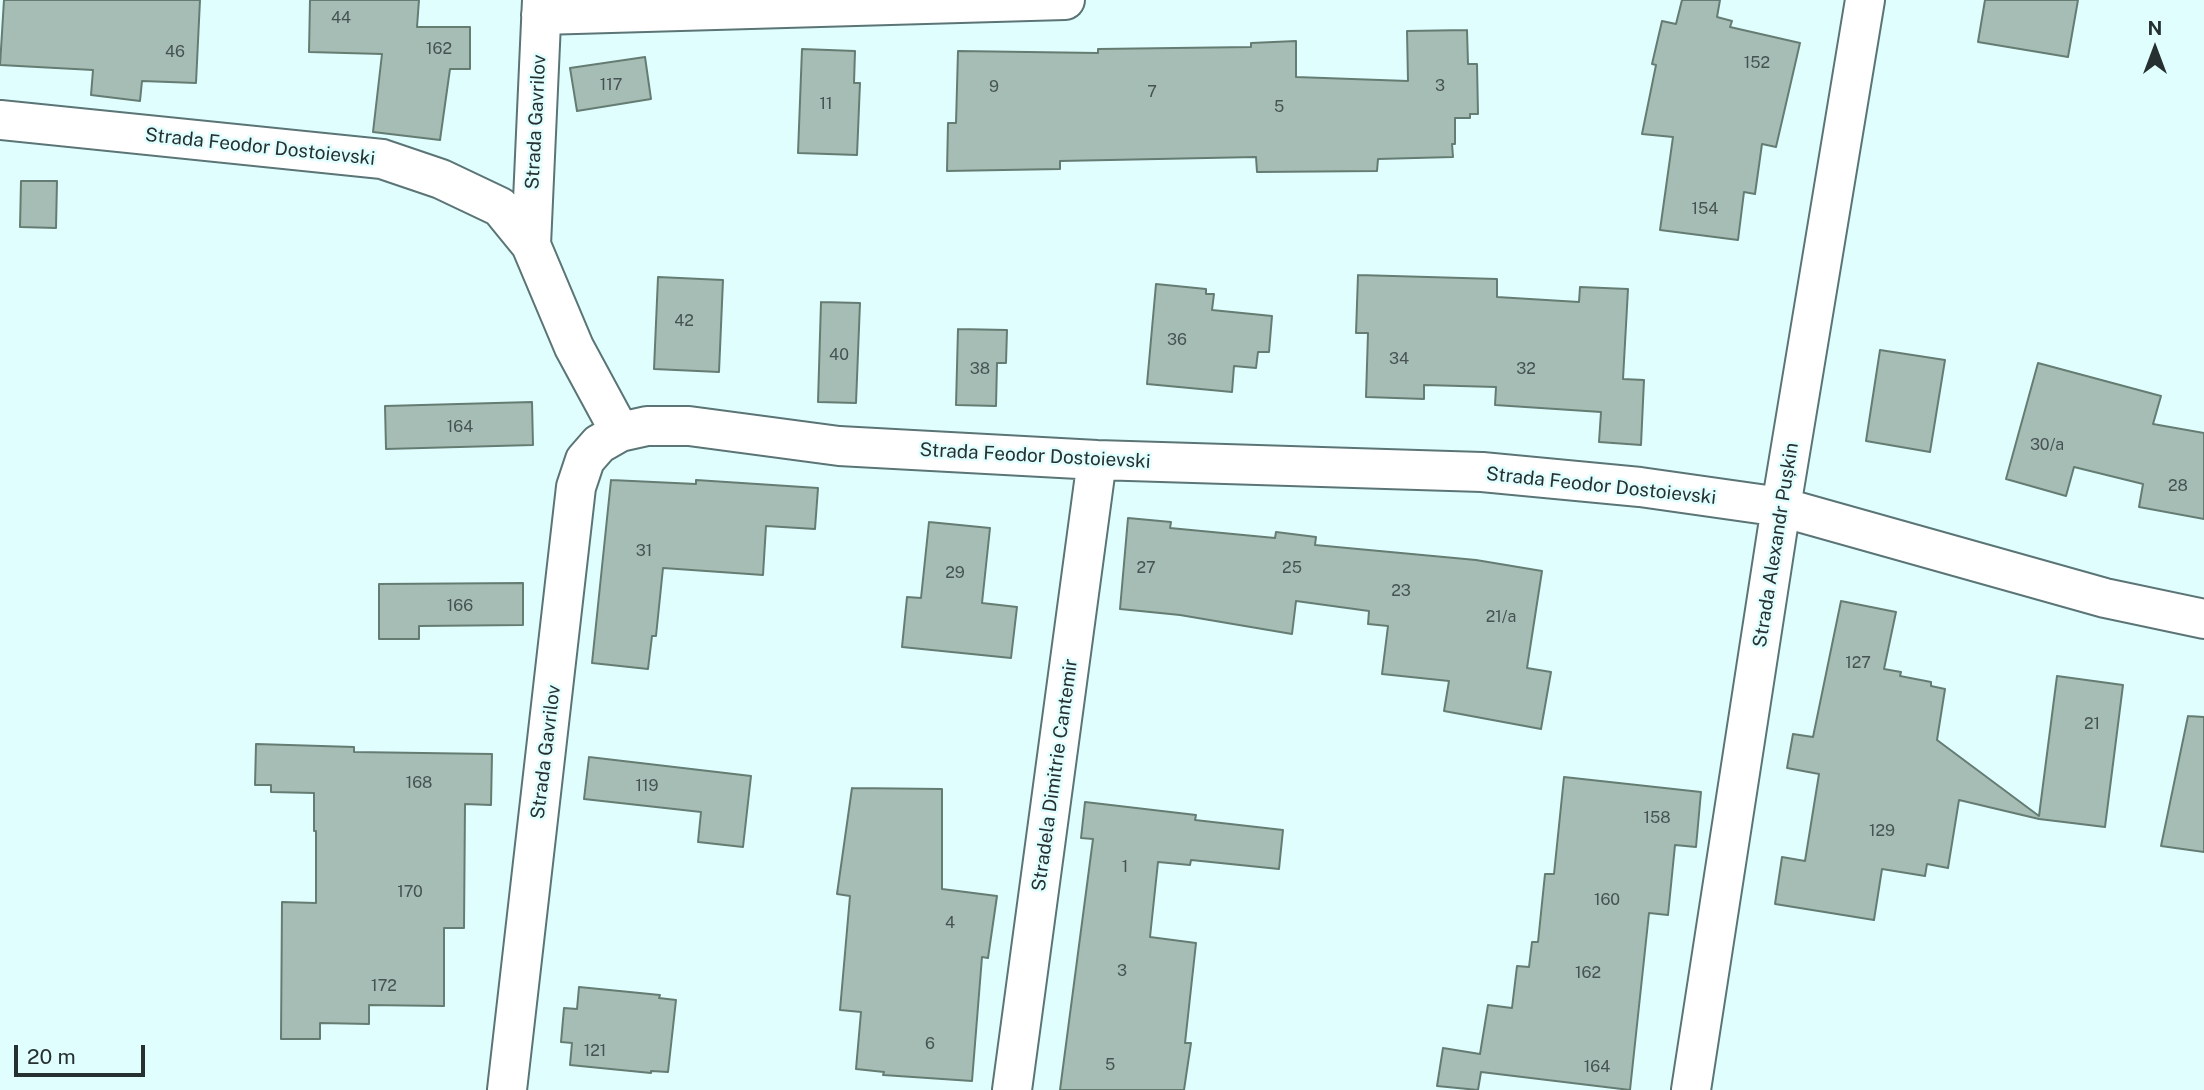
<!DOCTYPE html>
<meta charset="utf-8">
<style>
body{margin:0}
#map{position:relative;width:2204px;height:1090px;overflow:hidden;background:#e1feff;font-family:"Public Sans",sans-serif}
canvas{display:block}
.north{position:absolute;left:2120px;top:14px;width:70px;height:70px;-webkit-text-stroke:5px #e1feff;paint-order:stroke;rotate:0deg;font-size:19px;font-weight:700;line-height:28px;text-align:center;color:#263031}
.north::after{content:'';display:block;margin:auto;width:24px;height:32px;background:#263031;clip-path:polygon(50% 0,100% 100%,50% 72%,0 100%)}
.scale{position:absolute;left:14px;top:1045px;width:131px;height:32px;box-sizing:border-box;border:4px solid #263031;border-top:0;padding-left:9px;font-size:21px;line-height:24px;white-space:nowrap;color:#263031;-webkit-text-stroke:5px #e1feff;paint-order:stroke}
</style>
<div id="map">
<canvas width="2204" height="1090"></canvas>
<div class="north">N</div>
<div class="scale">20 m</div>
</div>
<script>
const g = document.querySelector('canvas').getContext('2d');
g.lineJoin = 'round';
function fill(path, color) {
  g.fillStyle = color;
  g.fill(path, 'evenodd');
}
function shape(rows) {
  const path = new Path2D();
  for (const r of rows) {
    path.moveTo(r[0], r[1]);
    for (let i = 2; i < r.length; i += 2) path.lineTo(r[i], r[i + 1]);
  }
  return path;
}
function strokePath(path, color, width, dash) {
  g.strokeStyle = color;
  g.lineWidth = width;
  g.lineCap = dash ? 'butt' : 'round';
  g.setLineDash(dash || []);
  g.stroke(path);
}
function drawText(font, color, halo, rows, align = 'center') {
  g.font = font + ' "Public Sans",sans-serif';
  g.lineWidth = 5;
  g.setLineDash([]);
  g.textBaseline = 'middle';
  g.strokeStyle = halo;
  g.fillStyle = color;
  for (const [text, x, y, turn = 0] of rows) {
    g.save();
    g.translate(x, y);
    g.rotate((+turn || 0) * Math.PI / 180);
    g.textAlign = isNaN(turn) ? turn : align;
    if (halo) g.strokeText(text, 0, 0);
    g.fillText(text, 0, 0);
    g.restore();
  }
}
const building = shape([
 [4,0,200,0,196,83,142,81,140,101,91,95,93,70,0,65,4,0],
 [310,0,419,0,417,27,470,27,470,69,450,69,440,140,373,132,382,54,309,52,310,0],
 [1682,0,1720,0,1717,17,1732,21,1730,27,1800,43,1776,147,1762,144,1755,194,1744,192,1738,240,1660,230,1673,137,1642,134,1656,65,1652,64,1662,21,1676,24,1682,0],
 [1985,0,2078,0,2068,57,1978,42,1985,0],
 [1467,30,1468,64,1477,64,1478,114,1470,114,1470,118,1455,118,1455,144,1452,144,1453,157,1378,159,1377,171,1257,172,1256,157,1060,161,1060,169,947,171,948,123,956,123,958,51,1098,53,1098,49,1251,47,1251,43,1296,41,1296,77,1408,81,1407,31,1467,30],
 [802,49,855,51,854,83,860,83,857,155,798,153,802,49],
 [645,57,651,99,577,111,570,68,645,57],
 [21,181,57,181,56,228,20,227,21,181],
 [1358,275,1497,279,1497,297,1579,302,1580,287,1628,289,1623,379,1644,380,1641,445,1599,442,1601,412,1495,405,1496,387,1424,385,1424,399,1366,397,1368,333,1356,333,1358,275],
 [658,277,723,280,719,372,654,369,658,277],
 [1156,284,1206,289,1206,294,1214,294,1212,310,1272,316,1269,352,1258,352,1256,368,1234,366,1232,392,1147,384,1156,284],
 [821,302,860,303,856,403,818,402,821,302],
 [958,329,1007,330,1006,363,997,363,996,406,956,405,958,329],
 [1880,350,1945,360,1930,452,1866,441,1880,350],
 [2038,363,2161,396,2153,424,2204,433,2204,519,2139,507,2143,484,2074,467,2066,496,2006,479,2038,363],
 [532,402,533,445,386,449,385,406,532,402],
 [611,480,696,484,696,480,818,488,815,529,766,526,763,575,663,568,656,636,652,636,648,669,592,663,611,480],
 [1128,518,1171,522,1170,528,1275,538,1276,532,1316,537,1315,545,1476,560,1542,571,1527,668,1551,672,1541,729,1444,711,1449,681,1382,674,1388,626,1368,624,1369,611,1296,601,1292,634,1180,615,1120,609,1128,518],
 [929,522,990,528,982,603,1017,607,1011,658,902,647,907,597,921,598,929,522],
 [523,583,523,625,419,626,419,639,379,639,379,584,523,583],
 [1841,601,1896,612,1884,669,1901,672,1900,676,1931,682,1931,686,1945,689,1937,740,2039,816,2057,676,2123,685,2105,827,2039,819,1959,800,1948,868,1927,864,1925,876,1882,869,1874,920,1775,904,1782,857,1805,861,1819,774,1787,768,1793,734,1813,737,1841,601],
 [2188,716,2204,717,2204,852,2161,846,2188,716],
 [256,744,354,747,354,752,492,754,491,805,465,804,464,928,444,928,444,1006,369,1005,369,1024,320,1023,320,1039,281,1039,282,902,316,903,316,831,314,831,314,793,271,792,271,785,255,785,256,744],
 [589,757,751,776,743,847,698,842,701,812,584,799,589,757],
 [1564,777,1701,792,1696,847,1675,845,1668,915,1649,913,1630,1090,1481,1072,1478,1090,1437,1086,1443,1048,1480,1054,1488,1005,1512,1008,1517,966,1529,967,1532,942,1538,942,1545,874,1554,874,1564,777],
 [852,788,942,789,942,889,997,896,988,958,982,957,972,1081,883,1075,884,1072,856,1069,861,1012,840,1010,850,896,837,894,852,788],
 [1085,802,1196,815,1195,820,1283,830,1279,869,1191,860,1190,865,1158,862,1150,937,1196,943,1185,1043,1191,1043,1184,1090,1060,1090,1093,839,1081,838,1085,802],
 [579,987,660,995,659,998,676,1000,668,1072,651,1071,651,1073,570,1065,572,1043,561,1042,564,1008,577,1009,579,987]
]);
const minor = shape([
 [541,15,1065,0],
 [0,120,382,159,441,179,500,207,531,245,574,347,620,432,647,426,689,426,839,446,1097,460,1482,472,1640,487,1781,507,2105,598,2204,619],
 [531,245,542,0],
 [507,1090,576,487,585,460,599,444,620,432],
 [1012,1090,1097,460],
 [1691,1090,1781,507,1865,0]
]);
const numberNames = [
 ["44",341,18],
 ["162",439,49],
 ["46",175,52],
 ["152",1757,63],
 ["117",611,85],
 ["3",1440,86],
 ["9",994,87],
 ["7",1152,92],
 ["11",826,104],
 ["5",1279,107],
 ["154",1705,209],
 ["42",684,321],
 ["36",1177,340],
 ["40",839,355],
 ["34",1399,359],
 ["38",980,369],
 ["32",1526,369],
 ["164",460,427],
 ["30/a",2047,445],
 ["28",2178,486],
 ["31",644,551],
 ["27",1146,568],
 ["25",1292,568],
 ["29",955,573],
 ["23",1401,591],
 ["166",460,606],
 ["21/a",1501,617],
 ["127",1858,663],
 ["21",2092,724],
 ["168",419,783],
 ["119",647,786],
 ["158",1657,818],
 ["129",1882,831],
 ["1",1125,867],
 ["170",410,892],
 ["160",1607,900],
 ["4",950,923],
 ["3",1122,971],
 ["162",1588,973],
 ["172",384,986],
 ["6",930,1044],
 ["121",595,1051],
 ["5",1110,1065],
 ["164",1597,1067]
];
const streetNames = [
 ["Strada Gavrilov",536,122,-87],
 ["Strada Feodor Dostoievski",260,147,6],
 ["Strada Feodor Dostoievski",1035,456,3],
 ["Strada Feodor Dostoievski",1601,486,6],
 ["Strada Alexandr Pușkin",1776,545,-81],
 ["Strada Gavrilov",546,752,-83],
 ["Stradela Dimitrie Cantemir",1055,775,-82]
];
fill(building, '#a5bdb4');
strokePath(building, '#657c73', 2);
strokePath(minor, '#5b7475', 42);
strokePath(minor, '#fff', 38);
drawText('16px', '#465352', null, numberNames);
drawText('19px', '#263031', '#e1feff', streetNames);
</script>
